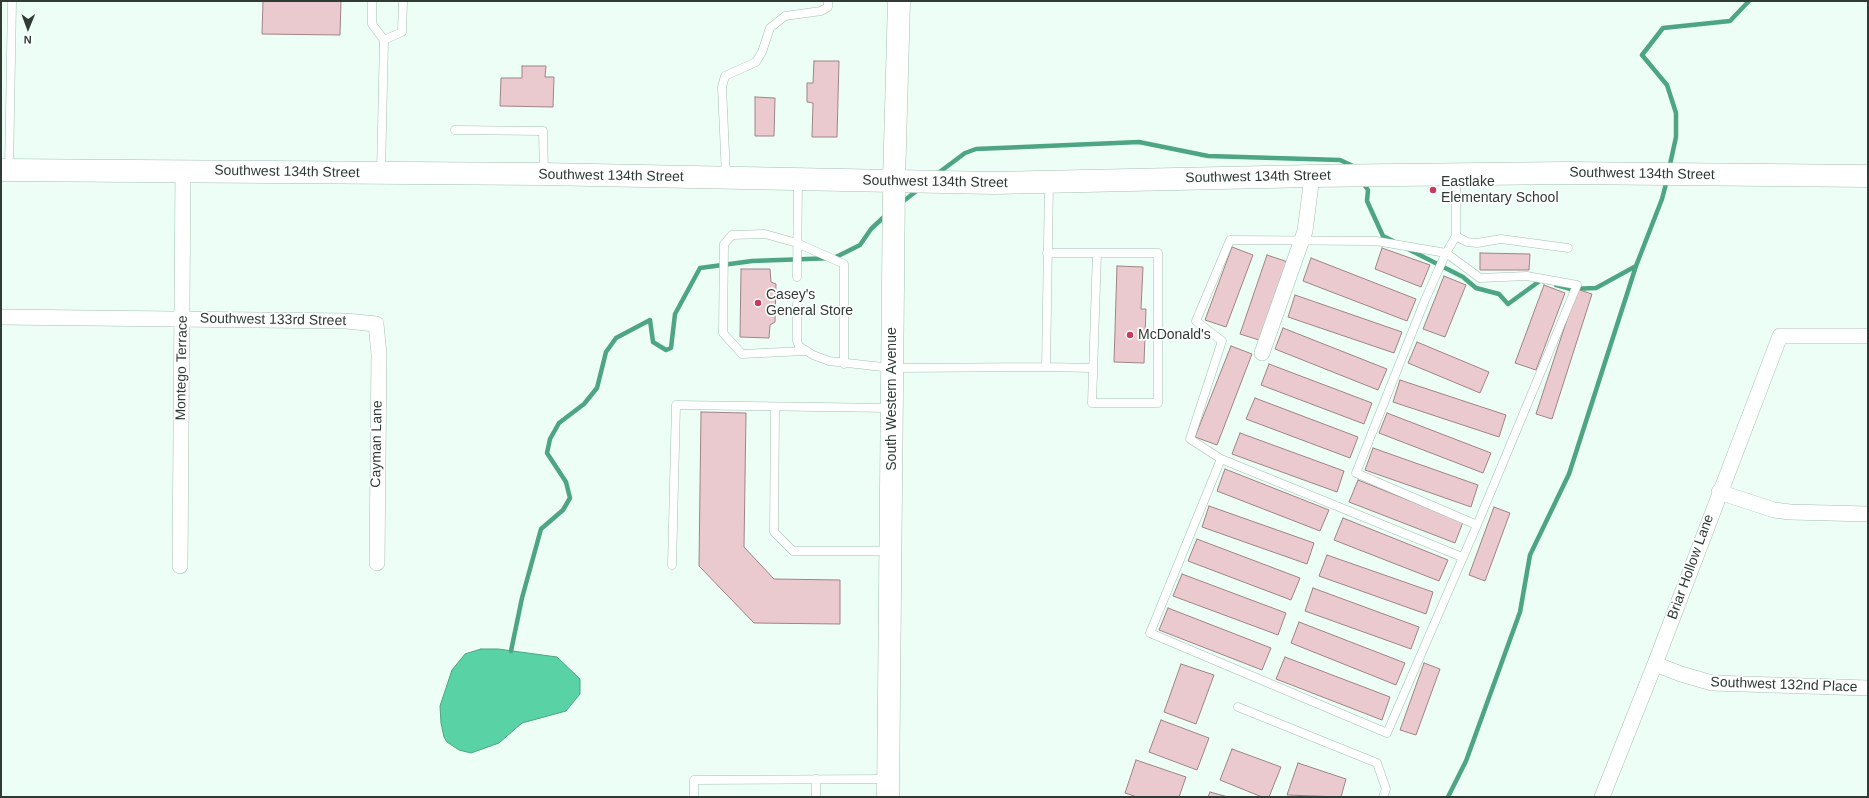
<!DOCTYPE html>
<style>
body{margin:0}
#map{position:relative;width:1869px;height:798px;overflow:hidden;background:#ecfef5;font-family:Arial,sans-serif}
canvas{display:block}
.frame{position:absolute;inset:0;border:2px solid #303b36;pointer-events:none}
.north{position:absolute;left:8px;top:8px;width:40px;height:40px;-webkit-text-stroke:3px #fff;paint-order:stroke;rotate:181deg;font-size:11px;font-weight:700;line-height:16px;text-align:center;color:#303b36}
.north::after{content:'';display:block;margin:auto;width:14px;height:18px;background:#303b36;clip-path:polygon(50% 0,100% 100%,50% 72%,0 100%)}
</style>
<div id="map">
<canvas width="1869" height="798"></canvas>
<div class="frame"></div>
<div class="north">N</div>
</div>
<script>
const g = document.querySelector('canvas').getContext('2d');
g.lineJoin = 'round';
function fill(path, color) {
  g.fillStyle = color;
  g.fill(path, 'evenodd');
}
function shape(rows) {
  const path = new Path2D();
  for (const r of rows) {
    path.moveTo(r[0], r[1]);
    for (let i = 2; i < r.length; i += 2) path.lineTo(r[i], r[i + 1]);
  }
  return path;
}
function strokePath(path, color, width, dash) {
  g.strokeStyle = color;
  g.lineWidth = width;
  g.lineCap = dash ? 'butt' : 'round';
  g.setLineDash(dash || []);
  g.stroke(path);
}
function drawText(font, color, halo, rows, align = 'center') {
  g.font = font + ' Arial,sans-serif';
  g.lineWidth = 3.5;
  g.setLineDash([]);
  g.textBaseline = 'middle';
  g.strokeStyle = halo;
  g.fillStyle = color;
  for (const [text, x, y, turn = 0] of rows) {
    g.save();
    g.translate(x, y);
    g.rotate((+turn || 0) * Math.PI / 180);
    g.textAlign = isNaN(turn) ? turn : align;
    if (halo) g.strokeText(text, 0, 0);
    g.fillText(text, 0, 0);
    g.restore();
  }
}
const water = shape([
 [481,649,498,649,557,657,580,679,580,694,566,711,522,723,499,743,471,753,459,750,447,742,444,737,441,723,440,706,452,670,465,654,481,649]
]);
const stream = shape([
 [1669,169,1676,137,1676,113,1667,85,1642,55,1663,28,1730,21,1749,1],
 [937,174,965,153,976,149,1139,142,1208,156,1340,160,1355,167],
 [1362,182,1368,190,1367,201,1383,236,1393,241],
 [901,203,919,189],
 [1406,248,1463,277,1476,288,1499,294,1508,304,1541,280,1543,281],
 [1556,285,1571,289,1596,288,1636,266],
 [511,651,522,598,541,529,563,510,570,498,566,482,547,453,550,439,559,423,584,404,597,388,606,352,616,338,650,320,653,342,666,350,671,348,675,314,700,268,752,261,834,258,860,245,871,229,886,215],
 [1448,797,1466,761,1520,612,1530,555,1569,474,1636,266,1662,199,1667,180]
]);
const building = shape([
 [263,1,341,1,340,35,262,34,263,1],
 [814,61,839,61,837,137,812,137,813,103,807,102,807,83,813,83,814,61],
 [522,66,546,66,545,77,554,77,553,107,500,106,501,78,522,78,522,66],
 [755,97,775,98,774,136,755,136,755,97],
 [1232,247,1253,255,1226,327,1205,320,1232,247],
 [1382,248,1430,265,1421,287,1375,269,1382,248],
 [1480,253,1530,254,1529,270,1480,270,1480,253],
 [1267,255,1288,262,1262,341,1240,334,1267,255],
 [1311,258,1416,299,1407,321,1303,281,1311,258],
 [1117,266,1143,267,1141,309,1146,309,1144,363,1114,362,1117,266],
 [741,269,770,269,771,282,776,284,775,322,770,325,769,338,740,337,741,269],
 [1444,276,1466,285,1445,337,1423,329,1444,276],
 [1544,285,1565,293,1536,370,1515,363,1544,285],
 [1577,289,1592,294,1552,419,1536,414,1577,289],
 [1295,295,1402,332,1394,353,1288,317,1295,295],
 [1283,328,1387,369,1378,390,1275,349,1283,328],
 [1417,342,1489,372,1480,393,1408,363,1417,342],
 [1231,346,1252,354,1217,445,1195,437,1231,346],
 [1269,364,1372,403,1364,424,1261,385,1269,364],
 [1400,380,1506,415,1499,437,1393,402,1400,380],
 [1255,398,1358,437,1350,458,1246,419,1255,398],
 [701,412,746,413,744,547,774,579,840,580,840,624,754,623,699,566,701,412],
 [1387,413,1491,453,1483,473,1379,433,1387,413],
 [1240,433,1344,471,1337,492,1232,454,1240,433],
 [1373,448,1478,485,1471,507,1365,470,1373,448],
 [1225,469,1329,510,1320,531,1217,491,1225,469],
 [1358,480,1463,522,1455,543,1349,502,1358,480],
 [1209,506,1314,543,1307,564,1202,527,1209,506],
 [1494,507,1510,513,1485,581,1469,575,1494,507],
 [1343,518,1448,560,1439,581,1334,540,1343,518],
 [1197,539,1300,578,1291,600,1188,561,1197,539],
 [1327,555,1433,592,1426,614,1319,576,1327,555],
 [1182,574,1286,613,1278,635,1173,596,1182,574],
 [1313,588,1419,627,1411,649,1305,611,1313,588],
 [1168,608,1271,648,1262,670,1159,630,1168,608],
 [1299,622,1405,663,1396,685,1291,643,1299,622],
 [1285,657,1390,697,1382,720,1276,679,1285,657],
 [1424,663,1440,669,1416,735,1400,730,1424,663],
 [1181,664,1214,675,1196,724,1164,712,1181,664],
 [1161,720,1209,738,1197,770,1149,752,1161,720],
 [1232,749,1281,767,1269,797,1262,797,1220,780,1232,749],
 [1136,760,1186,777,1179,797,1137,797,1125,793,1136,760],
 [1298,763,1346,779,1341,797,1287,795,1298,763],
 [1210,792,1228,797,1208,797,1210,792]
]);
const service = shape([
 [372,1,372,24,384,40,381,172],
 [384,40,402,32,403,1],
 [455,130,543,131,544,173],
 [9,169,12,1],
 [1456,175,1456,236,1467,242,1477,243,1501,239,1568,248],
 [726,176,722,87,725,76,756,62,762,52,770,28,785,16,821,11,828,7,828,1],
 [1456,236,1446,253,1425,300,1356,473,1477,525,1577,285,1527,276,1480,278,1446,253,1376,241,1230,240,1196,321,1222,341,1190,439,1221,459,1150,633,1387,733,1477,525],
 [1047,253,1158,253,1158,403,1092,403,1097,253],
 [797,277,798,180],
 [797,304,797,341,799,346,813,355,829,361,892,368,1046,367,1049,183],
 [804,351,742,354,723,333,724,244,732,235,765,234,797,243,844,264,844,364],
 [1046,367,1093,368],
 [775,407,774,532,793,551,890,551],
 [1221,459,1462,557],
 [672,565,676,405,891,408],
 [1238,707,1377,763,1386,789,1383,797],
 [816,779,816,797],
 [694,797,694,780,888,779]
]);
const minor = shape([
 [1,317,346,321,376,324,379,354,377,563],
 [1262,353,1305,231,1312,176],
 [1719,492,1774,510,1790,512,1868,514],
 [180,566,183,171],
 [1655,664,1681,674,1712,683,1868,688],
 [1602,797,1655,664,1780,336,1868,336]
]);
const secondary = shape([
 [1,170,542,174,994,183,1312,176,1565,173,1868,176],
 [888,797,894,182,899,1]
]);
const markers = [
 [1433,190,4,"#c93a61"],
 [758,303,4,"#c93a61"],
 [1130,335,4,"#c93a61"]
];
const streetNames = [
 ["Southwest 134th Street",287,172,1],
 ["Southwest 134th Street",1642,174,1],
 ["Southwest 134th Street",611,176,1],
 ["Southwest 134th Street",1258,177,-1],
 ["Southwest 134th Street",935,182,1],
 ["Southwest 133rd Street",273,320,1],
 ["Montego Terrace",182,368,-89],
 ["South Western Avenue",892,399,-90],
 ["Cayman Lane",377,444,-89],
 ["Briar Hollow Lane",1691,567,-70],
 ["Southwest 132nd Place",1784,685,2]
];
const poiNames = [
 ["Eastlake",1441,182],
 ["Elementary School",1441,198],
 ["Casey's",766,295],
 ["General Store",766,311],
 ["McDonald's",1138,335]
];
fill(water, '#59d2a5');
strokePath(water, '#4da584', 1);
strokePath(stream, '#4da584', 4.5);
fill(building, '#eacace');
strokePath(building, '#a08387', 1);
strokePath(service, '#a4c0b3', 9);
strokePath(minor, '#a4c0b3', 16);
strokePath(secondary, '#a4c0b3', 23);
strokePath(service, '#fff', 8);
strokePath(minor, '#fff', 15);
strokePath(secondary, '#fff', 22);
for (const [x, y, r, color] of markers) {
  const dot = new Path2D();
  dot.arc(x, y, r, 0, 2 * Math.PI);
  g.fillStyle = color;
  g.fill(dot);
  strokePath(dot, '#fff', 1.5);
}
drawText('14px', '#303b36', '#fff', streetNames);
drawText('14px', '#303b36', '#fff', poiNames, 'left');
</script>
